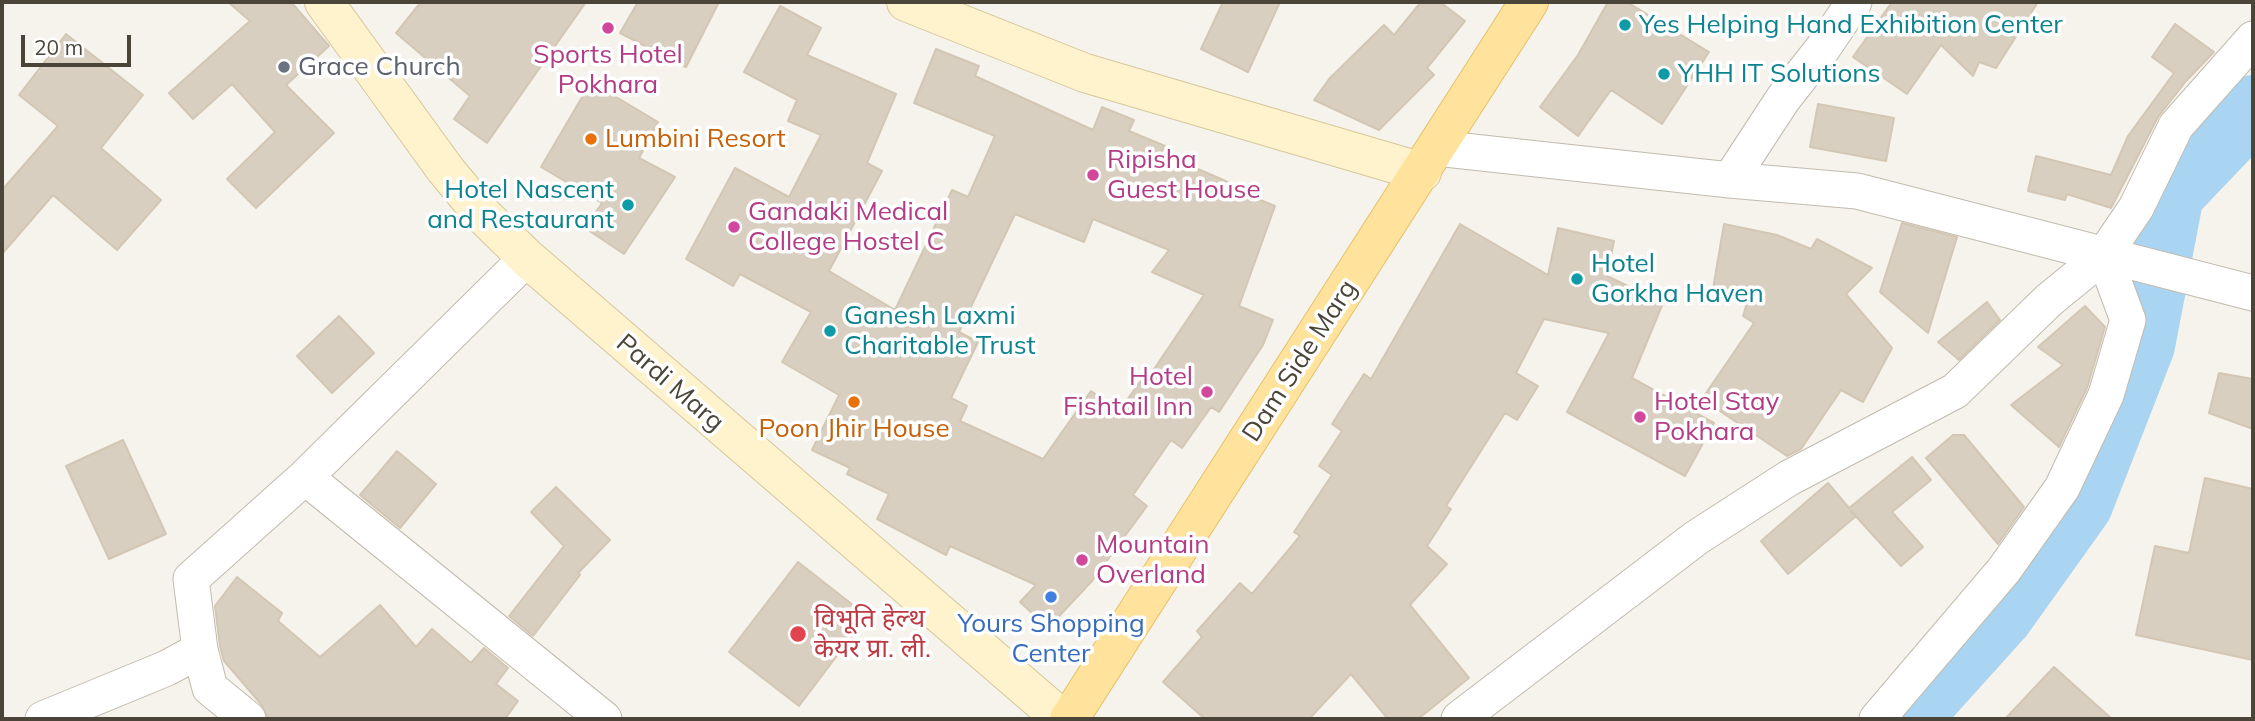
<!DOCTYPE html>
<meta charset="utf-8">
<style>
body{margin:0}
#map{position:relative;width:2255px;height:721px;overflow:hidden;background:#f6f3ec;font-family:Mulish,sans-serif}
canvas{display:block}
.frame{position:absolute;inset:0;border:4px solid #4b4439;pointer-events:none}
.scale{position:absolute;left:21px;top:35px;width:110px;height:32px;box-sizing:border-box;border:4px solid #4b4439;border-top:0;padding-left:9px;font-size:21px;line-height:24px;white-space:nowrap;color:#4b4439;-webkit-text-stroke:5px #fff;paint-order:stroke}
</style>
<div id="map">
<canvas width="2255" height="721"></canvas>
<div class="frame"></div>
<div class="scale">20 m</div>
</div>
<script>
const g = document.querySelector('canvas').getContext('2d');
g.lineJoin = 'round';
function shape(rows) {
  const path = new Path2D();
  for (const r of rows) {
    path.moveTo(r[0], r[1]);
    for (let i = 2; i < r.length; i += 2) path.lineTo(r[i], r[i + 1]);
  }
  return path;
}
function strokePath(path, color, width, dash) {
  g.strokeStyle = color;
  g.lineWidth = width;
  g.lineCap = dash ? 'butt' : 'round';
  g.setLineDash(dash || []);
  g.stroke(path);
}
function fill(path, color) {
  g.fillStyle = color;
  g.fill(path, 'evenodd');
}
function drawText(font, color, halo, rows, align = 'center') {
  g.font = font + ' Mulish,"Noto Sans Devanagari",sans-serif';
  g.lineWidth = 7;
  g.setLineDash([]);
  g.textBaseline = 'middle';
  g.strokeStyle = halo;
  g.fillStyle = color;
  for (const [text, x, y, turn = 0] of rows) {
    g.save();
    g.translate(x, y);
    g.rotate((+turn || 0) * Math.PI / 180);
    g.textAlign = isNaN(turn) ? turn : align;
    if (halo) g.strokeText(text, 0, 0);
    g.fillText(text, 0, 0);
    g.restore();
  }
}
const river = shape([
 [1907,719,2000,616,2080,504,2142,345,2171,194,2253,108]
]);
const building = shape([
 [228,2,291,2,329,46,286,85,334,133,256,208,227,179,275,132,232,84,193,119,169,93,250,21,228,2],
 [421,2,586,2,487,143,454,119,470,96,396,33,421,2],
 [638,2,719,2,686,67,620,33,638,2],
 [1223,2,1280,2,1248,72,1201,49,1223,2],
 [1421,2,1440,2,1465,21,1427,68,1434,75,1379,130,1314,100,1329,79,1384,25,1394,35,1421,2],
 [1608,2,1627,2,1709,52,1662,124,1611,90,1578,136,1540,107,1578,55,1608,2],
 [1892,2,2038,2,1996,68,1979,62,1973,76,1941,45,1907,94,1853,57,1892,2],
 [780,6,821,28,807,55,896,94,867,163,882,171,829,271,895,310,952,190,968,197,995,136,914,103,936,49,979,66,975,76,1093,130,1102,107,1134,120,1129,131,1165,146,1161,153,1237,186,1235,190,1275,206,1239,306,1273,320,1263,345,1219,412,1211,407,1182,448,1171,440,1133,495,1147,506,1092,581,1048,628,1020,602,1036,585,950,546,946,555,877,519,889,494,847,474,850,468,812,450,839,395,782,362,811,312,740,274,733,286,686,259,735,168,789,197,821,135,788,121,797,100,744,72,780,6],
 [1015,214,1084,242,1093,219,1169,250,1152,272,1204,295,1150,375,1147,372,1119,411,1091,391,1043,459,960,421,967,406,951,398,978,342,959,332,1015,214],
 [2175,24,2214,52,2186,81,2158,117,2111,208,2067,194,2065,200,2028,191,2036,156,2111,175,2128,136,2174,73,2152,57,2175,24],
 [66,34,143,95,101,148,161,200,117,250,53,195,2,254,2,190,58,126,19,95,66,34],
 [591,82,658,122,639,158,675,177,624,254,585,228,602,203,541,167,591,82],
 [1818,104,1894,118,1886,161,1810,147,1818,104],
 [1902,223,1957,237,1928,333,1880,292,1902,223],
 [1460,224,1548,275,1558,228,1614,241,1607,276,1663,303,1632,378,1714,423,1685,476,1567,412,1609,333,1544,319,1516,373,1538,386,1517,420,1505,413,1446,506,1451,509,1427,546,1447,564,1410,605,1469,678,1418,719,1388,719,1351,674,1309,719,1205,719,1163,682,1202,637,1197,631,1240,583,1252,594,1300,536,1294,532,1332,475,1319,466,1342,431,1332,424,1364,374,1371,379,1460,224],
 [1724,224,1777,235,1811,249,1817,239,1872,268,1846,294,1892,348,1863,402,1841,390,1801,449,1787,456,1702,399,1754,323,1743,316,1752,287,1713,289,1724,224],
 [1987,302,2000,320,1959,360,1938,342,1987,302],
 [2085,306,2105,327,2087,388,2059,447,2011,405,2063,365,2038,347,2085,306],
 [339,316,374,353,332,393,297,356,339,316],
 [2219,373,2253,379,2253,429,2209,413,2219,373],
 [1953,435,1964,435,2024,507,1998,544,1926,458,1953,435],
 [123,440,166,534,109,559,66,466,123,440],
 [397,451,436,484,400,528,360,495,397,451],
 [1912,457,1931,480,1892,512,1923,547,1901,566,1851,511,1856,516,1788,574,1761,541,1828,483,1849,508,1912,457],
 [2205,478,2253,489,2253,660,2136,635,2155,546,2189,553,2205,478],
 [556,487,610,540,578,573,580,575,533,636,509,616,564,546,531,512,556,487],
 [798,562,867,616,799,706,729,652,798,562],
 [237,577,282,613,278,621,320,657,380,605,416,647,432,629,471,663,484,648,508,668,496,684,518,701,505,719,268,719,261,704,224,661,220,646,215,606,237,577],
 [2054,667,2112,719,2005,719,2054,667]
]);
const minor = shape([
 [1436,148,1730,180,1857,191,2253,293],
 [1730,180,1783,99,1823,48,1854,2],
 [305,477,604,719],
 [43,719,167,668,200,650],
 [248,719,210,688,200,650,191,579,305,477,527,258],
 [1459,719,1696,538,1789,478,1955,391,2049,300,2104,255,2136,208,2176,126,2253,39],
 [1877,719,2004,570,2062,488,2106,395,2128,320,2104,255]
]);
const secondary = shape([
 [324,2,445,169,483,215,527,258,1062,719],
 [906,2,1085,73,1422,172]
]);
const primary = shape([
 [1069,719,1529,2]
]);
const markers = [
 [1625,25,7,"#0f9aa8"],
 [608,28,7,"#d1479c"],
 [284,67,7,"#6b7280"],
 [1664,74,7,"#0f9aa8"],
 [591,139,7,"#e8710a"],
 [1093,175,7,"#d1479c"],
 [628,205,7,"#0f9aa8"],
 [734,227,7,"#d1479c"],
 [1577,279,7,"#0f9aa8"],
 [830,331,7,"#0f9aa8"],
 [1207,392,7,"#d1479c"],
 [854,402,7,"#e8710a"],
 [1640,417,7,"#d1479c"],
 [1082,560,7,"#d1479c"],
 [1051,597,7,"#3f7fe0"],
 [798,634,9,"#e0444e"]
];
const cultureNames = [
 ["Yes Helping Hand Exhibition Center",1639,25],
 ["YHH IT Solutions",1678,74],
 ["Hotel Nascent",614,190,"right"],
 ["and Restaurant",614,220,"right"],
 ["Hotel",1591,264],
 ["Gorkha Haven",1591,294],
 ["Ganesh Laxmi",844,316],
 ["Charitable Trust",844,346]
];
const hotelNames = [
 ["Sports Hotel",608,55,"center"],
 ["Pokhara",608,85,"center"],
 ["Ripisha",1107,160],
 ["Guest House",1107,190],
 ["Gandaki Medical",748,212],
 ["College Hostel C",748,242],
 ["Hotel",1193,377,"right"],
 ["Fishtail Inn",1193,407,"right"],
 ["Hotel Stay",1654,402],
 ["Pokhara",1654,432],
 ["Mountain",1096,545],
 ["Overland",1096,575]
];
const worshipNames = [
 ["Grace Church",298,67]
];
const foodNames = [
 ["Lumbini Resort",605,139],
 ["Poon Jhir House",854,429,"center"]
];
const streetNames = [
 ["Dam Side Marg",1300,361,-57],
 ["Pardi Marg",670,383,41]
];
const healthNames = [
 ["विभूति हेल्थ",814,619],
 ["केयर प्रा. ली.",814,649]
];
const shopNames = [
 ["Yours Shopping",1051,624],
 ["Center",1051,654]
];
strokePath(river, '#a9d4f2', 66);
fill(building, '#d8cfc1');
strokePath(building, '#d3c7b4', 2);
strokePath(minor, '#c2bbae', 37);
strokePath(secondary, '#d6c79b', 40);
strokePath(primary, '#e6c16a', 40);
strokePath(minor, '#fff', 35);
strokePath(secondary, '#fff3cd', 38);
strokePath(primary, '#ffe39c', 38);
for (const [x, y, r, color] of markers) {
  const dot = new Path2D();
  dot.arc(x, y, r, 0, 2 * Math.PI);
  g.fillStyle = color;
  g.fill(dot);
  strokePath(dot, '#fff', 2.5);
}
drawText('26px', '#0d838f', '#fff', cultureNames, 'left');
drawText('26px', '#b23c85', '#fff', hotelNames, 'left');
drawText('26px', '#5b616d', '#fff', worshipNames, 'left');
drawText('26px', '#c56008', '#fff', foodNames, 'left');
drawText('26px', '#4b4439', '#fff', streetNames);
drawText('26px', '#be3a42', '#fff', healthNames, 'left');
drawText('26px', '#366cbe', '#fff', shopNames);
</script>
